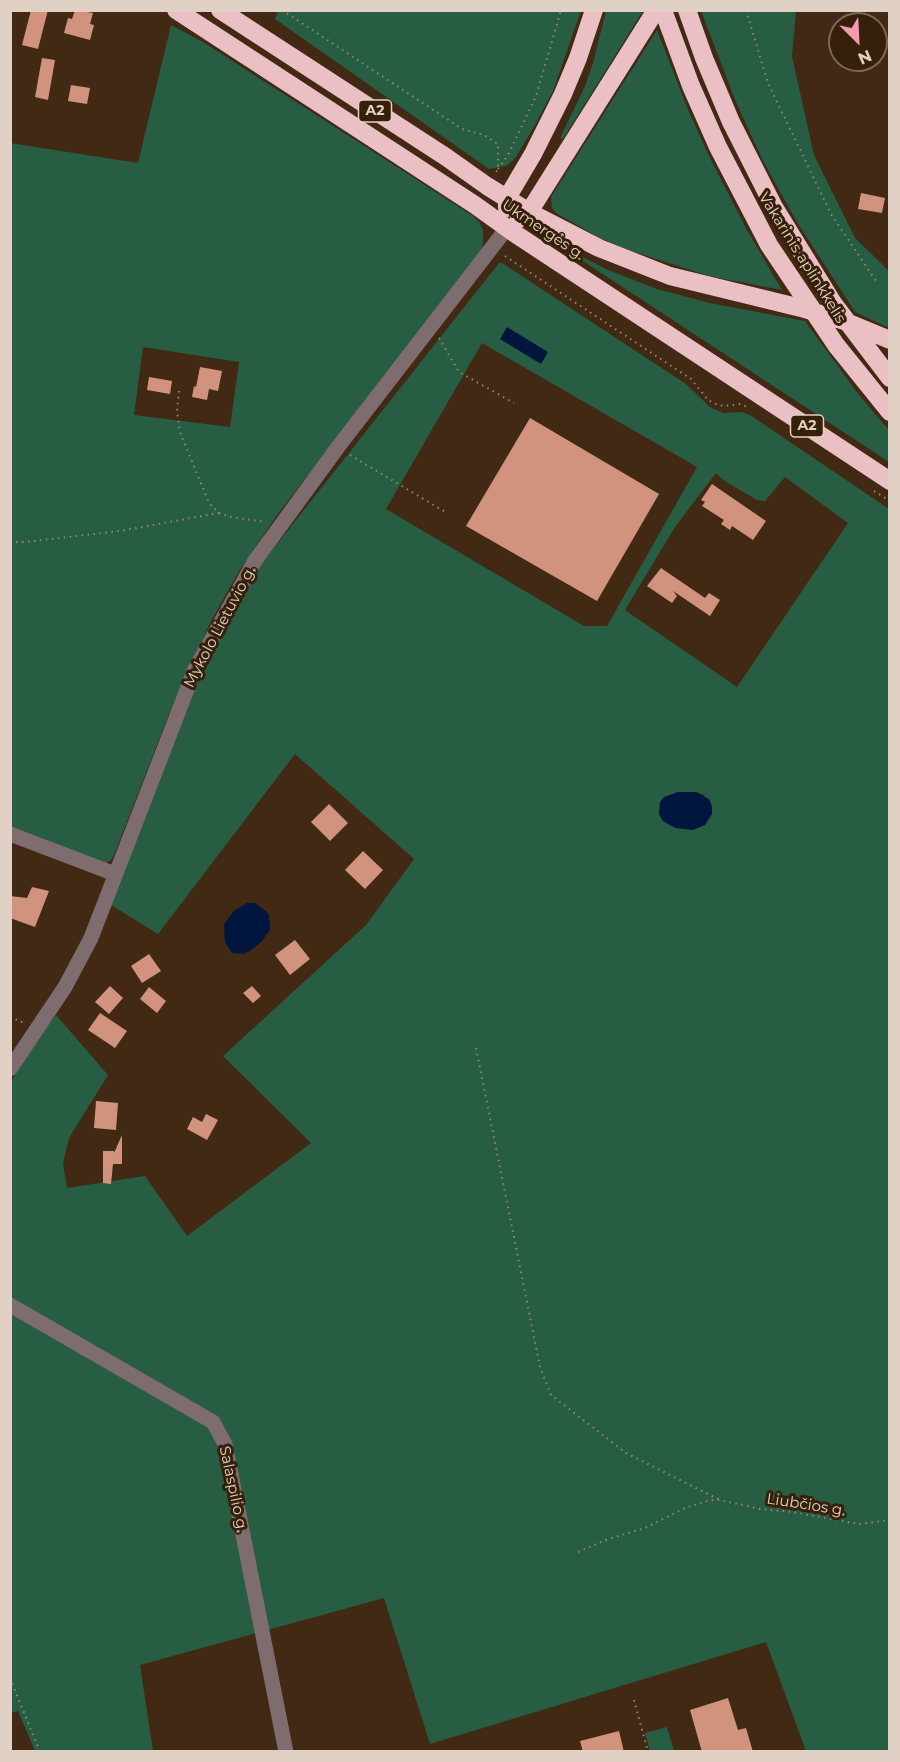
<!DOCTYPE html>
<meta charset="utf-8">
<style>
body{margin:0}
#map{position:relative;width:900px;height:1762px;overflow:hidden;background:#412914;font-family:Montserrat,sans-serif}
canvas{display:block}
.frame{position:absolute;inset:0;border:12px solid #e0d1c4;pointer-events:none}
.north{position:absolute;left:828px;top:12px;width:60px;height:60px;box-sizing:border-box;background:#37200a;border:2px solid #7b6754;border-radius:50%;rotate:156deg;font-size:16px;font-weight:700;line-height:24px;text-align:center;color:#e0d1c4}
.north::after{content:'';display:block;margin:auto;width:21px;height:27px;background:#f19ab1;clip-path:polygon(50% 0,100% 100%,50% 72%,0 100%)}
</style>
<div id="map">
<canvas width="900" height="1762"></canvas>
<div class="frame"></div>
<div class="north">N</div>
</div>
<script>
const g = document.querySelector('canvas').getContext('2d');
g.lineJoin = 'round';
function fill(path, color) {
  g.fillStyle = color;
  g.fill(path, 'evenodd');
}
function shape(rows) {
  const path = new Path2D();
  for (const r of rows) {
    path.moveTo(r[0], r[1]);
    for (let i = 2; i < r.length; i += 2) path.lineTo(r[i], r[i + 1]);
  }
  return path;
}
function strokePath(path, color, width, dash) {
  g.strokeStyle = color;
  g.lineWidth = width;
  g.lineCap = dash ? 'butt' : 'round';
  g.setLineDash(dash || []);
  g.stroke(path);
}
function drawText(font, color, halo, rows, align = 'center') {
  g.font = font + ' Montserrat,sans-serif';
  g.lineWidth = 6;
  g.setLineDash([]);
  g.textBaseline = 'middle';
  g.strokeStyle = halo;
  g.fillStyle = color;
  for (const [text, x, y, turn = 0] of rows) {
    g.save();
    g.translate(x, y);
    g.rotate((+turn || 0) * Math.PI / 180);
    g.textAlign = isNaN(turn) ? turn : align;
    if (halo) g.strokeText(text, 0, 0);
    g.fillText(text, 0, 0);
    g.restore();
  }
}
const green = shape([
 [278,11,278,10,581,11,553,91,535,125,516,157,510,163,506,166,489,169,275,19],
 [606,11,643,11,563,139,560,138,585,86,593,63],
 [701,11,796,11,792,56,814,155,855,238,889,271,889,328,855,312,795,219,763,161,736,102],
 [171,25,203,42,473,216,479,222,483,230,483,242,482,251,277,515,239,571,209,625,169,714,114,855,111,860,106,863,11,831,10,143,138,163],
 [143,347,239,362,230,427,134,415],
 [657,30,689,112,711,160,747,230,782,290,709,276,628,250,600,238,556,213,552,208,551,197,554,192],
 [557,244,608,270,657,289,710,303,805,321,859,395,889,430,889,462],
 [499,263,502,263,686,384,710,407,723,413,742,412,750,415,889,509,889,1751,806,1751,766,1642,430,1744,384,1598,140,1665,153,1751,35,1751,18,1711,11,1713,11,1082,27,1053,56,1015,108,1075,69,1138,63,1163,67,1188,145,1176,187,1236,311,1143,223,1056,366,925,414,859,295,754,158,934,111,905,204,667,258,568],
 [482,343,697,467,607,626,584,626,386,509],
 [716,473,723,480,757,500,765,501,785,477,848,523,737,687,625,610,675,527],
 [678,792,696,792,705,795,663,821,659,814,660,802],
 [667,1727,674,1751,650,1751,645,1733]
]);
const water = shape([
 [507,327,548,352,541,364,500,339],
 [678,792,696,792,709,799,712,806,712,814,705,825,693,830,675,828,663,821,659,814,660,802,664,797],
 [247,903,255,903,267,912,269,916,270,930,261,942,250,951,243,954,232,953,225,942,224,924,234,911]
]);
const building = shape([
 [31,10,48,10,38,49,22,45],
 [75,10,93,13,90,24,94,25,90,40,64,33,68,18,72,19],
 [42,58,55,60,48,100,35,97],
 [71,85,90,88,87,104,68,101],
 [861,193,885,198,882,213,858,209],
 [200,367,222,371,218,391,209,389,207,400,192,397,194,386,196,387],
 [149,377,172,381,170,394,147,390],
 [530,418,659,494,597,601,466,526],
 [712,484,766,521,753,540,732,526,730,530,721,524,724,520,702,506,705,502,701,500],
 [661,568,705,598,709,593,720,600,710,616,673,591,677,596,672,603,647,586],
 [329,804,348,823,330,841,311,822],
 [363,851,383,870,365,889,345,870],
 [32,887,49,891,35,927,10,918,10,896,27,898],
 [295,940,310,959,290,975,275,955],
 [149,954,161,971,142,983,131,966],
 [110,986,123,998,109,1014,95,1002],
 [252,986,261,996,253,1003,243,993],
 [149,987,166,1001,157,1013,140,999],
 [100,1013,127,1031,115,1048,88,1030],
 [96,1101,118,1103,116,1130,94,1128],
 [206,1114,218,1120,207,1140,187,1129,193,1117,202,1122],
 [122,1135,122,1164,113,1164,111,1184,103,1183,103,1151,114,1151,114,1153],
 [728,1698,738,1730,746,1728,753,1752,702,1752,690,1710],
 [619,1731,624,1752,583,1752,580,1741]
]);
const path = shape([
 [282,10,462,129,484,135,498,144,498,169,496,172],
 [746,10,768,83,831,214,876,281],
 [498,169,508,155,536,96,561,10],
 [505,256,691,379,708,400,716,404,723,406,741,404,747,407],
 [439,338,459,372,514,403],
 [179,391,177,411,180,432,209,503,219,513,231,517,266,522],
 [350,455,447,513],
 [874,491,890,501],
 [10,542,25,542,120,531,219,513],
 [10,1017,24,1023],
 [476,1048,540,1367,551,1395,626,1453,720,1500],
 [578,1552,608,1539,645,1528,685,1508,710,1500,720,1500,760,1509,793,1512,859,1524,890,1520],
 [10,1678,40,1752],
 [634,1700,648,1752]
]);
const minor = shape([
 [10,834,115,874],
 [10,1069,65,987,91,938,195,669,254,562,338,447,507,228],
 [10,1305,213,1422,225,1444,286,1752]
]);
const highway = shape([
 [176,10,475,205,514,233,890,481],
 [220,10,446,157,487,186,529,212,599,248,670,276,801,308,844,321,890,340],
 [663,10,691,86,718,147,769,245,836,345,890,412],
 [687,10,704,58,731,122,774,207,833,303,890,378],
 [507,208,507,198,533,154,563,94,578,58,594,10],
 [519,219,529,212,656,10]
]);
const shields = [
 [375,111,33],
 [807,426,33]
];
const shieldNames = [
 ["A2",375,111],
 ["A2",807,426]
];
const streetNames = [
 ["Ukmergės g.",543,230,34],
 ["Vakarinis aplinkkelis",802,258,58],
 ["Mykolo Lietuvio g.",220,627,-62],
 ["Salaspilio g.",233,1489,78],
 ["Liubčios g.",806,1505,9]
];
fill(green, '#275d42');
fill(water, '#01163f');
fill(building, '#d2937e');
strokePath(path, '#988575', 2, [1.5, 4.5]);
strokePath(minor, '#7e6c6e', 15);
strokePath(highway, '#ebc0c5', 18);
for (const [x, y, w] of shields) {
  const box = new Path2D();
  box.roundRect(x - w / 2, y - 11, w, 22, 4.5);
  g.fillStyle = '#37200a';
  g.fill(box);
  strokePath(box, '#e0d1c4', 1.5);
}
drawText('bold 14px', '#e0d1c4', null, shieldNames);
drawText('15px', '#e0d1c4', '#37200a', streetNames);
</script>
